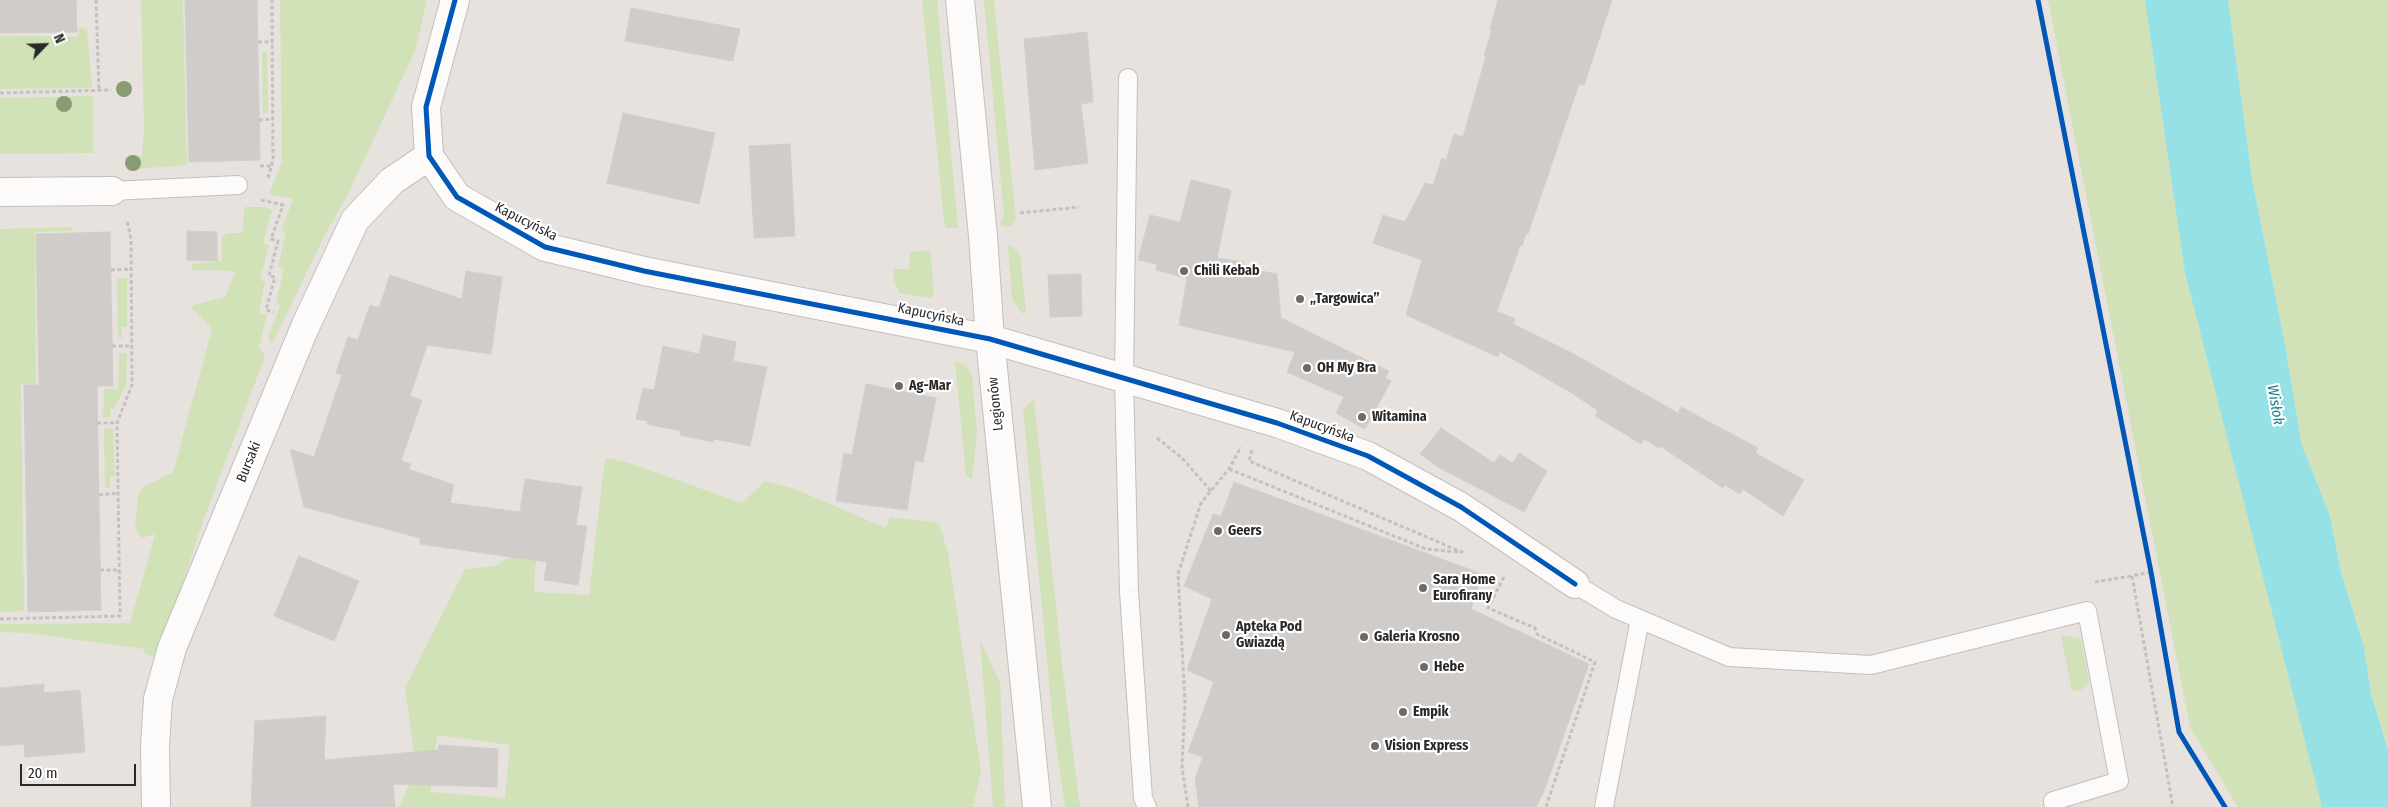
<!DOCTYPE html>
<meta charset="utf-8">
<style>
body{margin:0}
#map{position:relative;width:2388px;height:807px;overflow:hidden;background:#e8e2de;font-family:"Fira Sans Condensed",sans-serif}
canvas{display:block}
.north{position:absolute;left:20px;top:20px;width:50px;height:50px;-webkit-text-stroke:4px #fff;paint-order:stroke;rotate:66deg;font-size:14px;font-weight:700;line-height:20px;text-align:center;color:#292929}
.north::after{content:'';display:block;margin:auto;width:18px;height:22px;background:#292929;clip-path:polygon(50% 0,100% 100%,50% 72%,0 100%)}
.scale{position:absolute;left:20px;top:764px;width:116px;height:22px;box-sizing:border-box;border:2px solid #292929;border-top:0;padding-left:6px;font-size:15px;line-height:18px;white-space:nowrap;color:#292929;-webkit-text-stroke:4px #fff;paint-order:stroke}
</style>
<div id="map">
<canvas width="2388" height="807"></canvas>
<div class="north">N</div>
<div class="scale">20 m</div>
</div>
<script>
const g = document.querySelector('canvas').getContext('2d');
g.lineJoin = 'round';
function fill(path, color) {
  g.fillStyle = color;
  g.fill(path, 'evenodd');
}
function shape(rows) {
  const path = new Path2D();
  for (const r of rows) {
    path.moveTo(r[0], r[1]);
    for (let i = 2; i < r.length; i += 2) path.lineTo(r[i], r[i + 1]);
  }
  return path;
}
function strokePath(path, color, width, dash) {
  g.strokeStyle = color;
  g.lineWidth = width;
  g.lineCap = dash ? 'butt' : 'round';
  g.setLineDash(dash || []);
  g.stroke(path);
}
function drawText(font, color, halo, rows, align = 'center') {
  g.font = font + ' "Fira Sans Condensed",sans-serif';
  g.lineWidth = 4.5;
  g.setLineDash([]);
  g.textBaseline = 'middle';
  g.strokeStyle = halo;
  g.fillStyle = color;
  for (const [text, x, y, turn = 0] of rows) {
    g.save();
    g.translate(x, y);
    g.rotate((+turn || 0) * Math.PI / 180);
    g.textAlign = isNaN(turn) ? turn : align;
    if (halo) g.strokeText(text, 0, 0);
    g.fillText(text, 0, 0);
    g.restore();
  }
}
const green = shape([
 [141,0,183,0,187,165,135,169,127,162,142,155,144,129],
 [280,0,427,0,415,51,347,196,325,235,272,344,268,339,280,305,276,303,284,268,278,267,286,232,281,231,293,199,269,194,282,161],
 [922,0,937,0,958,228,946,228,944,222],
 [984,0,994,0,1016,218,1013,225,1008,227,1001,226,1000,223,1004,216],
 [2048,0,2145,0,2185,273,2323,807,2238,807,2190,727],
 [2228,0,2388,0,2388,750,2371,694,2364,647,2341,572,2330,516,2301,443,2285,345,2252,179],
 [79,28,87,29,92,88,0,89,0,36,78,36],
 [262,52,267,52,268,113,263,113],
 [93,96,93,153,0,154,0,98],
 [244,207,265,207,272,210,263,243,269,246,260,280,265,282,259,313,267,315,259,347,265,356,202,524,161,650,155,656,145,655,144,649,123,646,28,633,0,632,0,624,130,623,155,534,142,538,135,528,138,497,142,488,173,472,212,329,190,306,225,297,235,272,219,270,192,270,192,264,222,261,222,237,227,233,243,233],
 [73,227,72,231,35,232,36,384,21,384,24,611,0,612,0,229],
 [1008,246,1013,247,1020,254,1026,312,1023,314,1012,299],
 [930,250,934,294,931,298,899,293,894,280,893,269,909,269,910,252],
 [117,278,127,278,127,327,122,327,122,338,118,338],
 [119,353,127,353,126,385,114,409,111,408,110,417,103,417,104,389,118,389],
 [955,361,966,366,972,375,977,432,972,479,966,476],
 [1034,399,1062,664,1080,807,1065,807,1053,724,1023,410],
 [113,428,115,476,110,476,110,488,105,488,104,429],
 [605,458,626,462,742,503,765,481,795,489,886,528,890,517,939,523,948,553,981,771,973,807,400,807,416,767,405,688,465,569,495,566,537,539,534,592,589,595],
 [437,735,510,745,505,798,430,792],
 [2061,635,2081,639,2089,682,2081,690,2072,691],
 [980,641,1000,682,1005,807,993,807]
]);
const water = shape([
 [2145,0,2228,0,2252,179,2285,345,2301,443,2330,516,2341,572,2364,647,2371,694,2388,750,2388,807,2322,807,2185,273]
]);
const building = shape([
 [0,0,76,0,77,32,0,33,0,0],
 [185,0,257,0,260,160,189,162,185,0],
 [1498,0,1612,0,1584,85,1579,84,1528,234,1526,233,1522,246,1520,246,1497,311,1515,319,1513,324,1572,353,1678,413,1681,407,1758,448,1755,453,1804,480,1783,516,1743,489,1740,494,1725,485,1723,488,1660,446,1659,448,1644,439,1641,444,1595,416,1598,411,1572,393,1500,352,1498,357,1406,315,1422,260,1373,243,1383,215,1405,222,1425,183,1433,185,1442,158,1446,160,1454,134,1463,137,1486,56,1484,56,1492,29,1490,29,1498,0],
 [631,8,740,29,733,61,625,41,631,8],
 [1087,32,1093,102,1081,104,1088,163,1035,170,1024,39,1087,32],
 [623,113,715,133,699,204,607,183,623,113],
 [790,144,795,236,754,238,749,146,790,144],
 [1191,180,1231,190,1217,258,1244,262,1244,268,1277,274,1281,318,1389,371,1385,378,1391,381,1365,429,1336,413,1344,397,1287,372,1295,352,1179,325,1187,278,1156,270,1157,264,1138,260,1150,215,1180,222,1191,180],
 [187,231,217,232,217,261,187,260,187,231],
 [110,232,113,386,97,386,101,610,28,612,24,385,39,385,36,234,110,232],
 [466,271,502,277,491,354,427,345,410,396,422,400,401,461,411,464,409,469,454,485,450,503,520,512,525,479,582,487,576,525,587,526,578,585,544,580,547,562,420,544,420,538,304,507,290,449,314,457,342,375,336,373,348,337,358,340,370,305,379,308,390,275,462,299,466,271],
 [1081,274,1082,316,1050,317,1048,275,1081,274],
 [703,335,736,342,733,361,767,367,750,446,714,439,713,442,680,435,681,431,647,424,647,421,636,419,643,388,654,390,663,346,699,354,703,335],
 [866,384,936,398,923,462,915,461,907,510,836,501,844,453,852,455,866,384],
 [1441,428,1494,463,1500,455,1513,463,1519,453,1547,471,1524,512,1438,467,1420,454,1441,428],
 [1234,482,1482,574,1471,609,1589,664,1544,791,1536,807,1199,807,1195,779,1203,757,1188,752,1214,682,1187,670,1212,599,1184,586,1213,514,1221,516,1234,482],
 [299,556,359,581,334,641,274,616,299,556],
 [44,684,44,693,80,690,85,752,25,757,24,744,0,746,0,688,44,684],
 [326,716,324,760,438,750,439,745,498,749,497,787,393,784,395,807,251,807,255,721,326,716]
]);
const path = shape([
 [96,0,99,91],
 [258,42,273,42],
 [0,93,111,90],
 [259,120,274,119],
 [260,166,272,166],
 [268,178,273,160,272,0],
 [261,200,283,205,271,239,278,241,269,276,275,277,266,310,274,312],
 [1020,213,1079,207],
 [111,270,131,269],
 [112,346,132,346],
 [97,423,117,423],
 [1157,438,1182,458,1211,491],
 [1252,450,1249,461,1464,553],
 [1229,469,1426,549,1458,552],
 [99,495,118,493],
 [100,570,119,570],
 [2151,572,2132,576,2173,807],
 [1504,577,1488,608,1535,628,1537,634,1595,662,1546,807],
 [2095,582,2132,576],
 [0,619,120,616,117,423,132,385,131,239,127,220],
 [1188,807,1182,767,1185,703,1178,574,1201,503,1229,469,1241,447]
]);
const service = shape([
 [1128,78,1124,379,1129,592,1143,798,1147,807],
 [112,191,238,185],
 [1575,584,1616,609,1729,657,1871,665,2087,611,2119,781,2053,801,2054,807],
 [1604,807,1640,619]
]);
const minor = shape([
 [455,0,426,107,429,156,457,197,545,247,644,271,990,339,1277,423,1368,456,1461,507,1575,584],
 [0,192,112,191],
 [156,807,155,746,158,699,172,648,305,327,355,220,392,181,429,156]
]);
const secondary = shape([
 [960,0,983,236,990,339,1037,807]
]);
const cycleway = shape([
 [455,0,426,107,429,156,457,197,545,247,644,271,990,339,1277,423,1368,456,1461,507,1575,584],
 [2038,0,2151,572,2179,732,2225,807]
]);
const trees = [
 [124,89],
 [64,104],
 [133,163]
];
const markers = [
 [1184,271,5,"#6c6a68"],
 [1300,299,5,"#6c6a68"],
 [1307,368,5,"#6c6a68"],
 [899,386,5,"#6c6a68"],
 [1362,417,5,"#6c6a68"],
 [1218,531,5,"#6c6a68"],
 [1423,588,5,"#6c6a68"],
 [1226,635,5,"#6c6a68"],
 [1364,637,5,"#6c6a68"],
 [1424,667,5,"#6c6a68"],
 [1403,712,5,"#6c6a68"],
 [1375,746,5,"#6c6a68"]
];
const streetNames = [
 ["Kapucyńska",526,222,27],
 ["Kapucyńska",931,315,12],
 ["Legionów",996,404,-96],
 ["Kapucyńska",1322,427,20],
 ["Bursaki",249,462,-68]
];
const poiNames = [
 ["Chili Kebab",1194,271],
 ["„Targowica”",1310,299],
 ["OH My Bra",1317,368],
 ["Ag-Mar",909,386],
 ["Witamina",1372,417],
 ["Geers",1228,531],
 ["Sara Home",1433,580],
 ["Eurofirany",1433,596],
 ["Apteka Pod",1236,627],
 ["Gwiazdą",1236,643],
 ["Galeria Krosno",1374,637],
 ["Hebe",1434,667],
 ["Empik",1413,712],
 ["Vision Express",1385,746]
];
const waterNames = [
 ["Wisłok",2275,405,80]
];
fill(green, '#d1e1b8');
fill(water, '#95e1e6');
fill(building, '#d0ccc9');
strokePath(building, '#d2cecb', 1);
strokePath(service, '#c1bfbf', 20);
strokePath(minor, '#c1bfbf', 30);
strokePath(secondary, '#c1bfbf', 30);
strokePath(path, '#c3c2c2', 3, [4, 2.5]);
strokePath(service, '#fcfbfa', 18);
strokePath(minor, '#fcfbfa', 28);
strokePath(secondary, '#fcfbfa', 28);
strokePath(cycleway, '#0057b8', 5);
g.fillStyle = '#879c73';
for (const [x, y] of trees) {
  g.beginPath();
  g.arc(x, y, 8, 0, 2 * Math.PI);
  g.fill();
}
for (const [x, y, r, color] of markers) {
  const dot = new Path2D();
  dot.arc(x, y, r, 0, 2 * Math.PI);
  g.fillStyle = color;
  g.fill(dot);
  strokePath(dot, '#fff', 2);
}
drawText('14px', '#292929', '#fff', streetNames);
drawText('bold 14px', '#292929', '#fff', poiNames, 'left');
drawText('italic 15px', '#128094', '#fff', waterNames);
</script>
